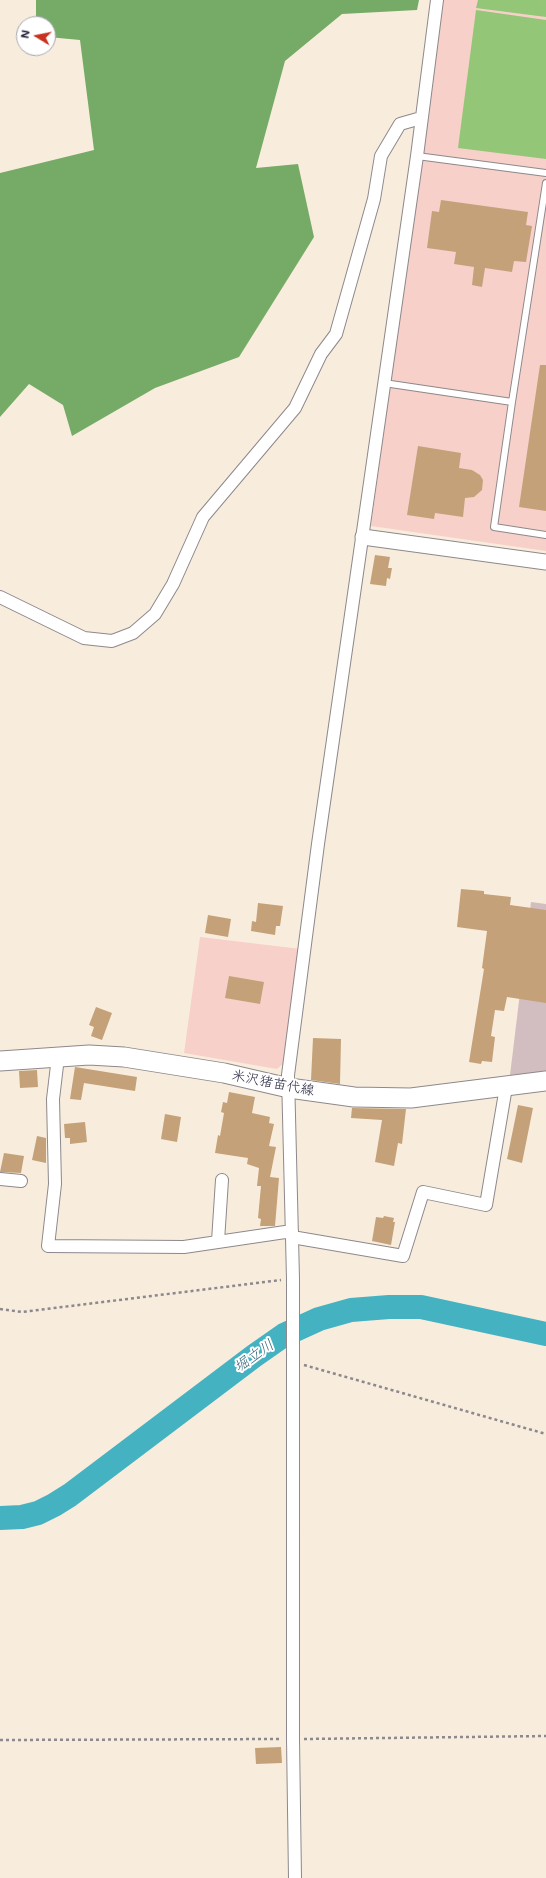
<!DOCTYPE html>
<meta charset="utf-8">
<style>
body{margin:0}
#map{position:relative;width:546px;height:1878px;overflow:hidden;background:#f8eddd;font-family:Mali,sans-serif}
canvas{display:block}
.north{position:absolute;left:16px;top:16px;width:40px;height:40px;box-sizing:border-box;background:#fff;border:1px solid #a7a7b1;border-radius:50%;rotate:280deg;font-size:11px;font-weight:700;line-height:16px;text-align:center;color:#22223b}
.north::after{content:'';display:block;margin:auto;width:14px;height:18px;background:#c8321e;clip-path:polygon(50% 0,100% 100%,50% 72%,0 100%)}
</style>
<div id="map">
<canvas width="546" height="1878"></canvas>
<div class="north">N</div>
</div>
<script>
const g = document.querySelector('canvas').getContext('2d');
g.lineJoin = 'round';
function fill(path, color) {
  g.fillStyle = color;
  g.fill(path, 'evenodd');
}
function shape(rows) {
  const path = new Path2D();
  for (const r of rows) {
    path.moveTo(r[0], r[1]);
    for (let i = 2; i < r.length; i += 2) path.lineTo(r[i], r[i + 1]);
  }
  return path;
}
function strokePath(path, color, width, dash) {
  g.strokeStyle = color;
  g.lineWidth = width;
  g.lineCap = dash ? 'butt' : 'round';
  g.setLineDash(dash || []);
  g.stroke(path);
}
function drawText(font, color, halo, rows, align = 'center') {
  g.font = font + ' Mali,"Klee One",sans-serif';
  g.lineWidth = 4;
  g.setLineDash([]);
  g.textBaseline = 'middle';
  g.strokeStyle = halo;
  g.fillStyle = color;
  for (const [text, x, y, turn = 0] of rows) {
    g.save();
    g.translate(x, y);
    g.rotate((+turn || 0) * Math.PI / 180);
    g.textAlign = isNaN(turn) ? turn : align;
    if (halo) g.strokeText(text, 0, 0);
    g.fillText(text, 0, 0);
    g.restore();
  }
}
const built = shape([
 [444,0,546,0,546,551,371,526],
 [200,937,301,949,284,1063,277,1069,184,1053]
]);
const industrial = shape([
 [531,902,546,904,546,1072,510,1075]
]);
const green = shape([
 [478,0,546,0,546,17,476,8],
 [476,10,546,20,546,159,458,148]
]);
const forest = shape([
 [36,0,419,0,417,10,342,14,285,61,256,168,298,164,314,237,239,357,155,388,72,436,63,405,29,384,0,417,0,173,94,150,80,40,48,37,48,24,36,24]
]);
const river = shape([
 [0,1518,22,1517,38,1513,54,1505,70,1495,254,1356,284,1335,319,1319,351,1310,389,1307,421,1307,546,1334]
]);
const building = shape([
 [441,200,528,212,526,225,532,226,526,262,514,261,512,272,485,268,482,287,472,285,474,267,454,264,456,252,427,248,432,211,439,212],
 [540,365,546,365,546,511,519,507],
 [418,446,461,453,459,468,472,470,480,475,483,480,482,490,474,497,465,498,463,517,435,513,434,519,407,515],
 [375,555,390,557,388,568,392,568,390,579,387,578,386,586,370,584],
 [461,889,484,891,484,894,511,897,510,905,546,910,546,1003,507,997,504,1011,495,1010,491,1036,495,1037,492,1062,482,1061,481,1064,469,1062,484,969,482,968,487,931,457,927],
 [258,903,283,906,280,926,276,926,275,935,251,931,252,921,256,922],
 [208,915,231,919,228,937,205,933],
 [229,976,264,982,260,1004,225,998],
 [96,1007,112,1013,102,1040,91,1036,94,1027,89,1025],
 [313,1038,341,1039,340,1084,311,1080],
 [75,1067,137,1077,135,1091,84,1083,81,1100,70,1099],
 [37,1070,38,1087,20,1088,19,1071],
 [229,1092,255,1097,252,1113,270,1117,269,1123,274,1124,269,1146,276,1147,270,1177,279,1178,275,1226,260,1226,261,1219,258,1218,261,1186,257,1186,259,1168,247,1164,248,1158,215,1153,218,1135,220,1136,224,1113,221,1112,223,1102,227,1103],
 [518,1105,533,1108,522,1163,507,1159],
 [352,1108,406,1109,402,1144,398,1143,394,1166,375,1162,382,1120,351,1118],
 [165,1114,181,1117,177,1142,161,1139],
 [85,1122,87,1142,70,1144,70,1138,65,1138,64,1124],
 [37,1136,46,1138,46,1163,32,1160],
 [4,1153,24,1156,21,1173,0,1172],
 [384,1216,394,1218,393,1222,395,1222,391,1245,372,1241,376,1217,383,1218],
 [281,1747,282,1763,256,1764,255,1748]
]);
const path = shape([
 [0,1309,22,1312,281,1280],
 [304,1365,546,1434],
 [304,1739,546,1736],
 [0,1740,281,1739]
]);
const service = shape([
 [417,156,546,173],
 [384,383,512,402,546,183],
 [512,402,494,527,546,535]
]);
const minor = shape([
 [0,597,84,638,112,641,133,633,155,614,173,584,203,517,295,408,321,354,336,334,374,199,381,156,400,124,421,118],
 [58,1057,53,1099,55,1184,48,1246,184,1247,292,1231],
 [0,1179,21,1181],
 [292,1237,403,1256,423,1192,486,1205,506,1087],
 [218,1241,222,1180],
 [295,1878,293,1739,293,1279,288,1075,318,844,417,156,437,0]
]);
const tertiary = shape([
 [363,537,546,562]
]);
const primary = shape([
 [0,1061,89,1055,124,1057,224,1073,289,1088,354,1097,411,1098,546,1081]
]);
const streetNames = [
 ["米沢猪苗代線",273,1083,11]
];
const waterNames = [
 ["堀立川",254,1356,-35]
];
fill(built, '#f7d0c9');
fill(industrial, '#d2bec1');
fill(green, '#93c676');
fill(forest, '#76ab67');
strokePath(river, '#45b2c2', 24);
fill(building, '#c4a179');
strokePath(service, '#8d888c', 8);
strokePath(minor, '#8d888c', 14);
strokePath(tertiary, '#8d888c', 17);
strokePath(primary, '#8d888c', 21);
strokePath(path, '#8d888c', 2.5, [3, 3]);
strokePath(service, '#fff', 6);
strokePath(minor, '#fff', 12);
strokePath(tertiary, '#fff', 15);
strokePath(primary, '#fff', 19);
drawText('14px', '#22223b', '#fff', streetNames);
drawText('italic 15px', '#326378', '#fff', waterNames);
</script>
